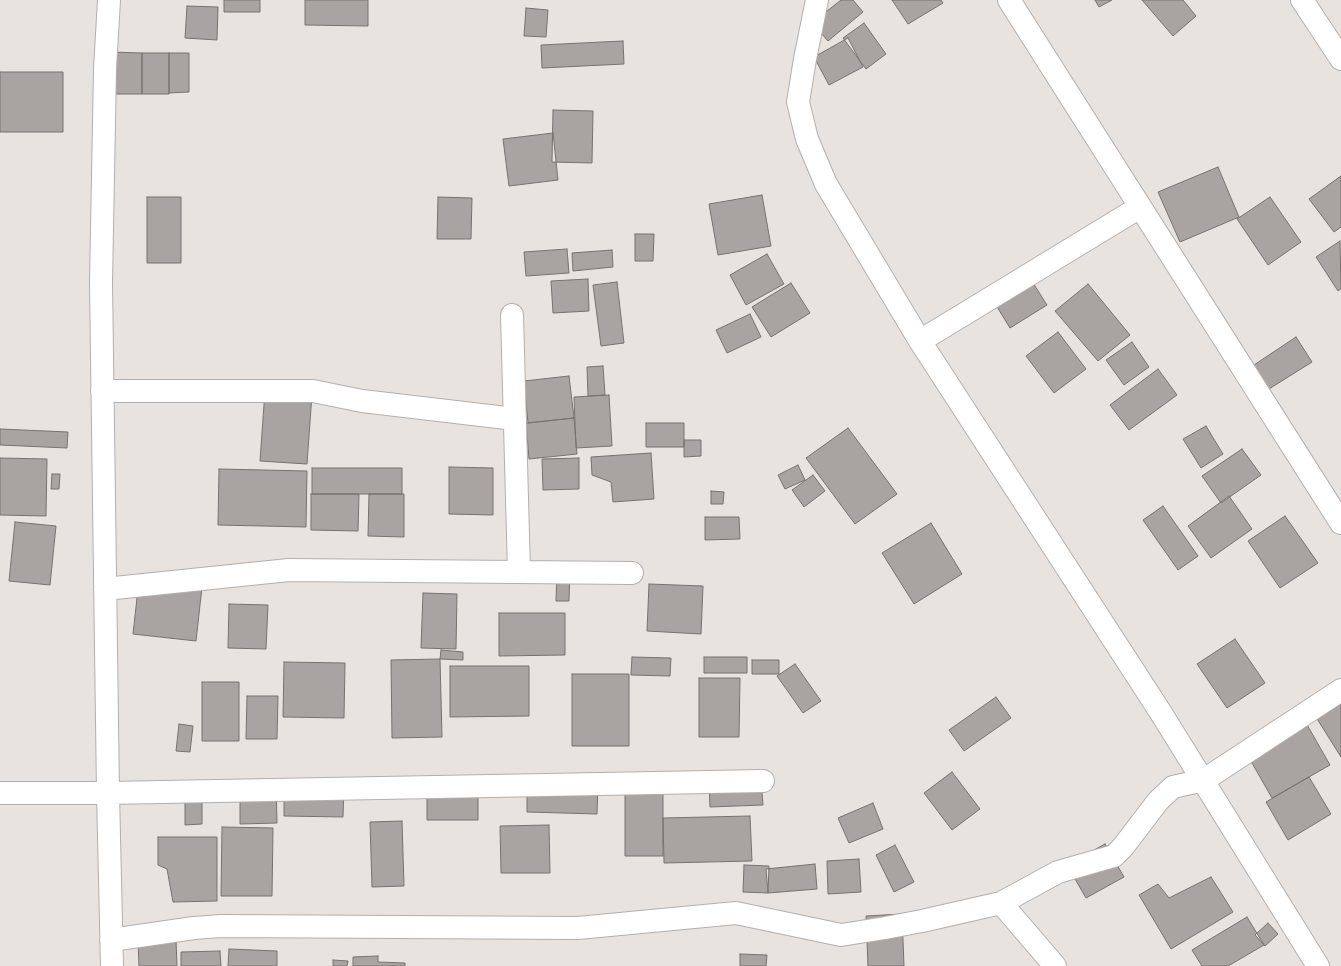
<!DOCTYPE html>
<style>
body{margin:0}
canvas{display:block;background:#e9e3e0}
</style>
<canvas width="1341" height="966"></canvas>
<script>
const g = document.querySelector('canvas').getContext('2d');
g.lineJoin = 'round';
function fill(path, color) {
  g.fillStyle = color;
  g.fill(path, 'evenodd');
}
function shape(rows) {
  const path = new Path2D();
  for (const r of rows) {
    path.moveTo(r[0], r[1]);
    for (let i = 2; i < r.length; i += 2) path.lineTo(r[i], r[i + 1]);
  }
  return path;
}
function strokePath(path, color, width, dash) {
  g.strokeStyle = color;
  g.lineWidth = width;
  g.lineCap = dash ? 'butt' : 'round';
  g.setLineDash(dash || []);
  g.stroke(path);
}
const building = shape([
 [224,0,260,0,260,12,224,12,224,0],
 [305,0,368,0,368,26,305,25,305,0],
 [841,0,853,0,863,12,828,41,812,23,841,0],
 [892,0,941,0,943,3,908,24,892,0],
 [1095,0,1112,0,1099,7,1095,0],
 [1142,0,1183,0,1196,16,1173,36,1142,0],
 [187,6,218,7,217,40,185,38,187,6],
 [526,8,548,10,546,37,524,36,526,8],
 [864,23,886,54,866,69,843,38,864,23],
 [848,38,863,67,829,85,814,57,848,38],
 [623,41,624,64,542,68,541,45,623,41],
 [111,52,142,53,142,94,111,94,111,52],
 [142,53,169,53,169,94,142,94,142,53],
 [169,53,189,53,189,92,169,93,169,53],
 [0,72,63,72,63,132,0,132,0,72],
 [553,110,593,111,592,163,552,162,553,110],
 [553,133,558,180,509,186,503,139,553,133],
 [1218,167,1239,217,1180,242,1158,192,1218,167],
 [1341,176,1341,227,1334,232,1309,199,1341,176],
 [762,195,771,246,718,255,709,204,762,195],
 [147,197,181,197,181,263,147,263,147,197],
 [438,197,472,198,471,239,437,239,438,197],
 [1270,197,1301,242,1268,265,1237,219,1270,197],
 [635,234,654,234,653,261,635,261,635,234],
 [1340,241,1341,289,1338,291,1316,257,1340,241],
 [567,249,569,273,526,276,524,252,567,249],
 [612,250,613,267,573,271,572,253,612,250],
 [767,254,784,284,746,305,730,275,767,254],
 [1028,275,1047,305,1010,328,991,297,1028,275],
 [588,279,589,311,553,313,551,281,588,279],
 [617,282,624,343,601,346,593,285,617,282],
 [791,283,810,313,771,337,752,307,791,283],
 [1088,284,1130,335,1098,361,1055,311,1088,284],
 [750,314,761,337,727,353,716,330,750,314],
 [1058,332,1086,369,1054,393,1026,356,1058,332],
 [1296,337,1312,362,1269,389,1254,365,1296,337],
 [1132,342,1149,367,1124,385,1106,360,1132,342],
 [603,366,605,395,588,396,587,367,603,366],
 [1158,369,1177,395,1129,430,1110,405,1158,369],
 [569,376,574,418,528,423,524,381,569,376],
 [265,391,312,394,307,464,260,461,265,391],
 [609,395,612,446,576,448,574,397,609,395],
 [574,418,577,454,529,459,526,423,574,418],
 [646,423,684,423,684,447,646,447,646,423],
 [1206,426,1223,454,1201,468,1183,439,1206,426],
 [848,428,897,494,855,524,806,458,848,428],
 [0,429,68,432,67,448,0,445,0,429],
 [684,440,701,440,701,456,684,457,684,440],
 [1242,449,1261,475,1221,503,1202,476,1242,449],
 [651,453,654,499,613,502,611,482,592,475,591,457,651,453],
 [0,458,47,459,46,516,0,515,0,458],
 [579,458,579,489,543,490,542,459,579,458],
 [798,465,805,480,785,489,778,475,798,465],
 [449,467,493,468,493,515,449,514,449,467],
 [312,468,402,468,402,494,312,494,312,468],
 [219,469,307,471,306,527,218,525,219,469],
 [52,474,60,474,59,489,51,489,52,474],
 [813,475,825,491,804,507,792,490,813,475],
 [711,491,724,492,723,504,711,504,711,491],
 [311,494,359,494,358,531,311,530,311,494],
 [369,494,404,494,404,537,368,536,369,494],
 [1229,496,1252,529,1211,558,1188,526,1229,496],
 [1163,506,1198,556,1178,570,1143,520,1163,506],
 [1285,516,1318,563,1280,588,1248,541,1285,516],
 [705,517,739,517,740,539,705,540,705,517],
 [15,522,56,526,50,585,9,581,15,522],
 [931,523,962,574,914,604,882,553,931,523],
 [557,566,570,566,569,601,556,601,557,566],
 [139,580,202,587,196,641,133,634,139,580],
 [649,584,703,586,701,634,647,631,649,584],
 [423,593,457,594,456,649,421,648,423,593],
 [229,604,268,605,266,649,228,648,229,604],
 [499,613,565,613,565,655,499,656,499,613],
 [1235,639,1265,683,1227,708,1197,664,1235,639],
 [441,650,463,652,463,660,440,659,441,650],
 [632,657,671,658,670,676,631,675,632,657],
 [704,657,747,657,747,673,704,673,704,657],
 [440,659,442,737,392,738,391,660,440,659],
 [752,660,779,660,779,674,752,674,752,660],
 [284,662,345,663,344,718,283,717,284,662],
 [795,664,821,701,803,713,777,676,795,664],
 [450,666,529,666,529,716,450,717,450,666],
 [572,674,629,674,629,746,572,746,572,674],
 [699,678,740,678,739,737,699,737,699,678],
 [202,682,239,682,239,741,202,741,202,682],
 [247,696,278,696,277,739,246,739,247,696],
 [996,697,1011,718,964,751,949,730,996,697],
 [1341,698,1341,757,1314,714,1341,698],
 [1306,723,1330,765,1272,798,1248,756,1306,723],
 [179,724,193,726,190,752,176,751,179,724],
 [952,772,980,809,952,830,924,793,952,772],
 [1309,777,1331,814,1288,840,1266,802,1309,777],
 [427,781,478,781,478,820,427,820,427,781],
 [527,781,598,782,597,814,527,812,527,781],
 [761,781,763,805,710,807,709,783,761,781],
 [284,782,344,783,343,817,284,816,284,782],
 [240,783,276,783,277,823,240,824,240,783],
 [625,786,663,786,663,856,625,856,625,786],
 [185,802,202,802,202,824,185,825,185,802],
 [873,803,883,829,849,843,838,818,873,803],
 [750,816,752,861,664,863,663,818,750,816],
 [402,821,404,886,372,887,370,822,402,821],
 [549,825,550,873,501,873,500,826,549,825],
 [222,827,273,828,272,896,221,896,222,827],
 [158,837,217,837,217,901,173,902,167,869,158,865,158,837],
 [1105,844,1124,877,1086,898,1067,865,1105,844],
 [895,845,914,882,894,892,876,855,895,845],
 [859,859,861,892,828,894,827,861,859,859],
 [815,864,817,889,768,893,766,869,815,864],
 [744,865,769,866,768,893,743,892,744,865],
 [1211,877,1233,912,1171,949,1139,895,1158,884,1169,898,1211,877],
 [902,914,904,966,868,966,866,916,902,914],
 [1247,917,1264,945,1228,966,1202,966,1192,950,1247,917],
 [1268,923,1278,934,1265,946,1255,935,1268,923],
 [176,940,177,966,139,966,138,941,176,940],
 [229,949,277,951,277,966,228,966,229,949],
 [220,951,221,966,181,966,181,952,220,951],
 [740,954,767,955,766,966,740,966,740,954],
 [378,956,378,962,405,963,405,966,353,966,353,957,378,956],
 [333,960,348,961,347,966,333,966,333,960]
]);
const minor = shape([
 [109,0,105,69,101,282,108,793,112,966],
 [817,0,805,59,798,102,807,139,826,184,920,341,1161,713,1318,966],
 [1009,0,1341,523],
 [1302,0,1341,59],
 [512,315,519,572],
 [920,341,1140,207],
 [102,391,313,391,362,401,515,419],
 [105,589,289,570,632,573],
 [0,793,108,793,763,781],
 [1001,903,1055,966],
 [111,940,194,928,221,926,578,928,736,913,841,935,885,928,922,921,1001,903,1058,872,1114,856,1123,847,1158,801,1173,787,1204,780,1341,690]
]);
fill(building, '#a9a4a1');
strokePath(building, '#77726f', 1);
strokePath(minor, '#b4afac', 24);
strokePath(minor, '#fff', 22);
</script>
